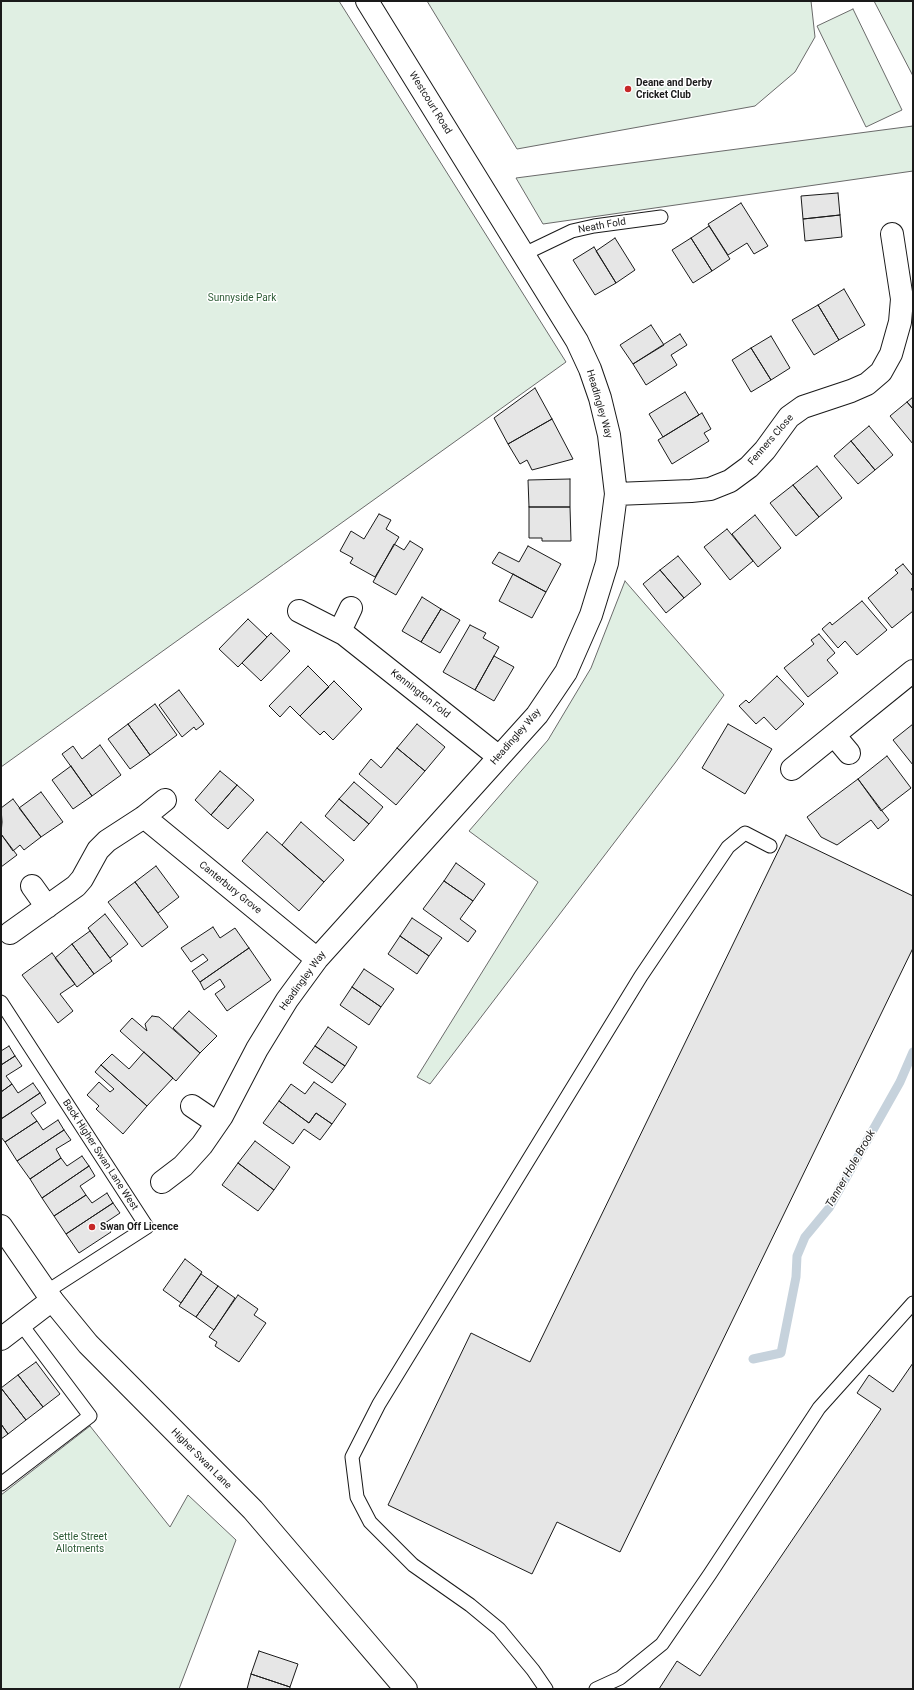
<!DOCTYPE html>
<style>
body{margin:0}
#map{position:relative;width:914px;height:1690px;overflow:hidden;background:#fff;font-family:Roboto,sans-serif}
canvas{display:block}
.frame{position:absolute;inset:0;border:2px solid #1a1a1a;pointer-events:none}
</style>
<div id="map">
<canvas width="914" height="1690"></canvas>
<div class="frame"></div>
</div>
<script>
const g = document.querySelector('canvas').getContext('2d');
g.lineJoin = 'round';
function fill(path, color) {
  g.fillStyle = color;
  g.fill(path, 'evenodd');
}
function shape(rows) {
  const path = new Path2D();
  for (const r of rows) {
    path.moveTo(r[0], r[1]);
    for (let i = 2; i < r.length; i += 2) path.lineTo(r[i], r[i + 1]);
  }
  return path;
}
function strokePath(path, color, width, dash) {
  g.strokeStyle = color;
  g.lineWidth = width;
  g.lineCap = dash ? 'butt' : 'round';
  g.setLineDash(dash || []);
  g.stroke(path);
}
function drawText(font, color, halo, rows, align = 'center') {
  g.font = font + ' Roboto,sans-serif';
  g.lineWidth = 3;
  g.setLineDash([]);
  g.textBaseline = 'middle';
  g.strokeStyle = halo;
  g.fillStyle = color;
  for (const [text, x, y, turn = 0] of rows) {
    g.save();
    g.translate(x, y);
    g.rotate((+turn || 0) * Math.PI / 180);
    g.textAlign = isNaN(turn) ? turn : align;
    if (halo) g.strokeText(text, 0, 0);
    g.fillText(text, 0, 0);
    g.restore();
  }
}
const green = shape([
 [1,1,339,1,566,362,1,767,1,1],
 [427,1,811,1,815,37,795,72,755,106,517,149,427,1],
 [874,1,913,1,913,76,874,1],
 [853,9,902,110,866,127,817,26,853,9],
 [913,126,913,171,543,224,516,178,913,126],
 [625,581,724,695,675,763,430,1084,417,1077,538,882,469,831,548,740,591,668,625,581],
 [90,1426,170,1527,188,1495,236,1540,179,1689,1,1689,1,1495,90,1426]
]);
const stream = shape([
 [753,1359,781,1353,796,1277,797,1256,805,1237,829,1208,900,1082,913,1052]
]);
const building = shape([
 [838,193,840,215,803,219,801,196,838,193],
 [741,203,768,246,754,254,747,243,728,255,708,224,741,203],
 [840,215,842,237,805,241,803,219,840,215],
 [709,226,730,259,712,271,691,238,709,226],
 [615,238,635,270,616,283,596,251,615,238],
 [691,238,712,271,693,283,672,250,691,238],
 [594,247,616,283,595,295,573,260,594,247],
 [844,289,865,325,839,340,818,305,844,289],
 [818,305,839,340,814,355,792,320,818,305],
 [651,325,664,345,633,364,620,345,651,325],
 [680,334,687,345,671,355,677,365,646,385,633,364,680,334],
 [771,336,790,368,771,380,751,348,771,336],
 [751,348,771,380,751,392,732,360,751,348],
 [535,388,552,419,508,444,494,418,535,388],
 [685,392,699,415,663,437,649,414,685,392],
 [913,397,913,409,907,402,913,397],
 [907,402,913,409,913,444,890,416,907,402],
 [702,413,711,429,704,433,709,441,672,464,658,440,702,413],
 [552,419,573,459,532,470,527,460,520,464,508,444,552,419],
 [869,426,893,455,875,470,851,441,869,426],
 [851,441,875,470,858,484,834,456,851,441],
 [817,466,842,498,819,517,793,485,817,466],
 [570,479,570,507,529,507,528,480,570,479],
 [793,485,819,517,796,536,770,503,793,485],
 [529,507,570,507,571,541,542,541,542,538,529,538,529,507],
 [379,514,391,520,386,529,399,537,375,577,350,563,353,558,340,551,351,531,364,539,379,514],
 [755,515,781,548,758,567,732,534,755,515],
 [727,529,753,561,730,580,704,547,727,529],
 [410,541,423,549,396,595,373,582,394,544,404,550,410,541],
 [528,546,561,564,546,592,492,563,499,552,519,562,528,546],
 [678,556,701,584,684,598,660,570,678,556],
 [903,564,913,576,913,587,911,589,913,592,913,611,892,628,868,598,898,573,895,570,903,564],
 [660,570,684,598,666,613,643,584,660,570],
 [513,574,546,592,532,618,499,601,513,574],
 [422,597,441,609,421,642,402,631,422,597],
 [862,601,887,630,857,655,845,641,838,648,822,629,830,622,832,625,862,601],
 [441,609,460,620,440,653,421,642,441,609],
 [248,619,267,637,238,667,219,649,248,619],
 [470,625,486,633,483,638,499,647,475,690,443,672,470,625],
 [271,633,290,651,261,681,242,663,271,633],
 [819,634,835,653,827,660,838,673,808,697,784,668,814,644,811,640,819,634],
 [494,656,514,667,494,701,475,690,494,656],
 [308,666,329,687,300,716,290,706,280,717,269,706,308,666],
 [777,676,804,704,776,730,764,717,756,724,739,706,746,700,749,703,777,676],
 [334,681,362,709,333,740,324,731,320,735,300,716,334,681],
 [179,690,204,724,196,730,194,727,182,737,159,705,179,690],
 [155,704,177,735,150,755,128,724,155,704],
 [128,724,150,755,130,769,108,739,128,724],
 [417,724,445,747,425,771,397,748,417,724],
 [728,724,772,749,745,794,702,768,728,724],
 [913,724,913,765,893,740,913,724],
 [100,745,121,775,92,796,62,754,73,746,82,759,100,745],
 [397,748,425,771,396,805,359,774,371,759,381,768,397,748],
 [887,756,911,788,881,811,858,779,887,756],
 [71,766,92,796,73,809,52,780,71,766],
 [220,771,237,785,211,815,195,800,220,771],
 [858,779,889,820,878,829,871,820,837,845,821,837,807,817,858,779],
 [354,782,383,807,369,824,339,799,354,782],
 [237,785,254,800,228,829,211,815,237,785],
 [41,792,63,822,41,837,19,808,41,792],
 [13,799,41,837,24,850,20,845,13,851,1,834,2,822,1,808,13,799],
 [339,799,369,824,354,841,325,816,339,799],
 [301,822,344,860,324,882,282,845,301,822],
 [267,832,324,882,299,911,242,861,267,832],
 [1,834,17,855,1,867,1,834],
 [786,835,913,896,913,948,620,1552,557,1522,532,1574,388,1505,471,1333,530,1362,786,835],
 [456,863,485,884,473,901,444,881,456,863],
 [156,866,179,897,158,913,135,882,156,866],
 [444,881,473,901,460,919,476,931,468,942,423,909,444,881],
 [135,882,168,927,142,947,108,902,135,882],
 [105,914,128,944,110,958,88,928,105,914],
 [412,918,442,938,429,956,400,936,412,918],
 [213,927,220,938,235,928,249,948,200,982,192,971,208,960,203,954,191,962,181,948,213,927],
 [90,931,112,961,94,974,72,944,90,931],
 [400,936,429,956,417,974,388,954,400,936],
 [72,944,94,974,77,987,55,958,72,944],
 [249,948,271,980,227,1011,215,994,225,987,220,979,204,990,200,982,249,948],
 [52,953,75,984,60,994,73,1011,58,1023,22,975,52,953],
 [364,969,394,989,381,1007,352,987,364,969],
 [352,987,381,1007,369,1025,340,1005,352,987],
 [189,1011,217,1036,200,1053,173,1028,189,1011],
 [152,1016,159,1017,200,1053,176,1081,120,1031,132,1018,147,1031,145,1024,152,1016],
 [328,1027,357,1047,345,1066,315,1046,328,1027],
 [9,1046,15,1056,1,1065,1,1051,9,1046],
 [315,1046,345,1066,332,1083,303,1063,315,1046],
 [144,1052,173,1078,147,1106,101,1065,112,1054,129,1069,144,1052],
 [15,1056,22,1066,6,1076,12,1084,1,1092,1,1065,15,1056],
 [101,1065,147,1106,123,1134,96,1109,99,1106,87,1095,99,1082,110,1092,114,1089,95,1072,101,1065],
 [314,1082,346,1104,332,1124,316,1113,309,1123,279,1101,291,1084,305,1094,314,1082],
 [33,1083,40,1093,1,1119,1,1092,12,1084,18,1093,33,1083],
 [40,1093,46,1103,31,1113,37,1121,5,1142,1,1137,1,1119,40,1093],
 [279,1101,309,1123,316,1113,332,1124,320,1140,304,1129,293,1144,263,1123,279,1101],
 [58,1120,64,1130,17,1161,5,1142,37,1121,43,1130,58,1120],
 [64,1130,71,1140,56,1149,61,1158,30,1179,17,1161,64,1130],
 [255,1141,290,1167,274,1190,238,1163,255,1141],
 [82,1156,89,1166,42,1198,30,1179,61,1158,67,1166,82,1156],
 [238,1163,274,1190,258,1211,222,1185,238,1163],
 [89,1166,95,1176,80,1186,86,1195,54,1216,42,1198,89,1166],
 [107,1193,113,1203,66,1234,54,1216,86,1195,92,1203,107,1193],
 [113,1203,120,1213,105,1223,111,1232,79,1253,66,1234,113,1203],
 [185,1259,202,1272,181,1303,163,1290,185,1259],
 [201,1274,218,1286,196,1317,179,1306,201,1274],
 [218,1286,235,1298,214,1330,196,1317,218,1286],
 [238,1295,258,1309,254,1315,266,1323,239,1362,215,1346,217,1342,209,1337,238,1295],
 [36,1362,60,1394,43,1407,18,1375,36,1362],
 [913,1363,913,1689,659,1689,677,1661,700,1676,881,1409,857,1393,869,1375,893,1392,913,1363],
 [18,1375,43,1407,26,1420,1,1388,18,1375],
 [1,1388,26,1420,8,1434,1,1424,1,1388],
 [1,1424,8,1434,1,1439,1,1424],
 [259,1651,298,1664,290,1687,251,1674,259,1651],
 [251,1674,290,1687,290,1689,247,1689,251,1674]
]);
const service = shape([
 [524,254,572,231,594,226,661,217],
 [1,1002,147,1227,46,1292],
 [1,1484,90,1416,21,1324],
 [546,1689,533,1670,499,1629,470,1605,413,1565,370,1522,357,1497,352,1457,379,1404,641,976,728,847,745,833,770,846],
 [596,1689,620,1678,662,1644,710,1574,819,1408,913,1303]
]);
const minor = shape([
 [616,494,691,491,710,489,730,481,749,467,765,450,789,417,803,407,851,391,867,384,881,372,891,354,900,322,902,299,892,234],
 [299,611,344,634,499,757],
 [340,631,351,608],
 [834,735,849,753],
 [792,769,913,671],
 [144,817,317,959],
 [32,886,47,907],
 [10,933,76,886,82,879,98,850,107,841,144,817,165,800],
 [192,1106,217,1123],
 [162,1182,183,1166,202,1145,222,1116,257,1049,287,1000,317,959,537,715,566,672,591,615,607,563,616,494,609,435,600,398,590,369,577,341,367,1],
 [1,1339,52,1300]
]);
const tertiary = shape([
 [1,1226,52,1300,88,1344,253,1510,406,1689]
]);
const markers = [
 [628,89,4,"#c62828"],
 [92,1227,4,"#c62828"]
];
const poiNames = [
 ["Deane and Derby",636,83],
 ["Cricket Club",636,95],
 ["Swan Off Licence",100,1227]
];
const streetNames = [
 ["Westcourt Road",430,103,58],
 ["Neath Fold",602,226,-10],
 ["Headingley Way",599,404,74],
 ["Fenners Close",771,440,-49],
 ["Kennington Fold",420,694,38],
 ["Headingley Way",516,737,-49],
 ["Canterbury Grove",230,888,39],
 ["Headingley Way",303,981,-54],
 ["Back Higher Swan Lane West",100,1155,57],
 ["Higher Swan Lane",201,1459,45]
];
const parkNames = [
 ["Sunnyside Park",242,298],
 ["Settle Street",80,1537],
 ["Allotments",80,1549]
];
const waterNames = [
 ["Tanner Hole Brook",851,1169,-60]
];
fill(green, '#e0efe3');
strokePath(green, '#6a6a6a', 1);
strokePath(stream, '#c6d2dc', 9);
fill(building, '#e6e6e6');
strokePath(building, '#1a1a1a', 1);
strokePath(service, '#1a1a1a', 15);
strokePath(minor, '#1a1a1a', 24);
strokePath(tertiary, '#1a1a1a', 24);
strokePath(service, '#fff', 13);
strokePath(minor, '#fff', 22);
strokePath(tertiary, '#fff', 22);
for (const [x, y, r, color] of markers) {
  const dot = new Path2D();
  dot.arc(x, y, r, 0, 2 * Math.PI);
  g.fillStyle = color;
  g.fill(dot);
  strokePath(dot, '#fff', 1.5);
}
drawText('bold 10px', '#1a1a1a', '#fff', poiNames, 'left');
drawText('10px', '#1a1a1a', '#fff', streetNames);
drawText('10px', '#2b5a34', '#fff', parkNames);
drawText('italic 11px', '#1a1a1a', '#fff', waterNames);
</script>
